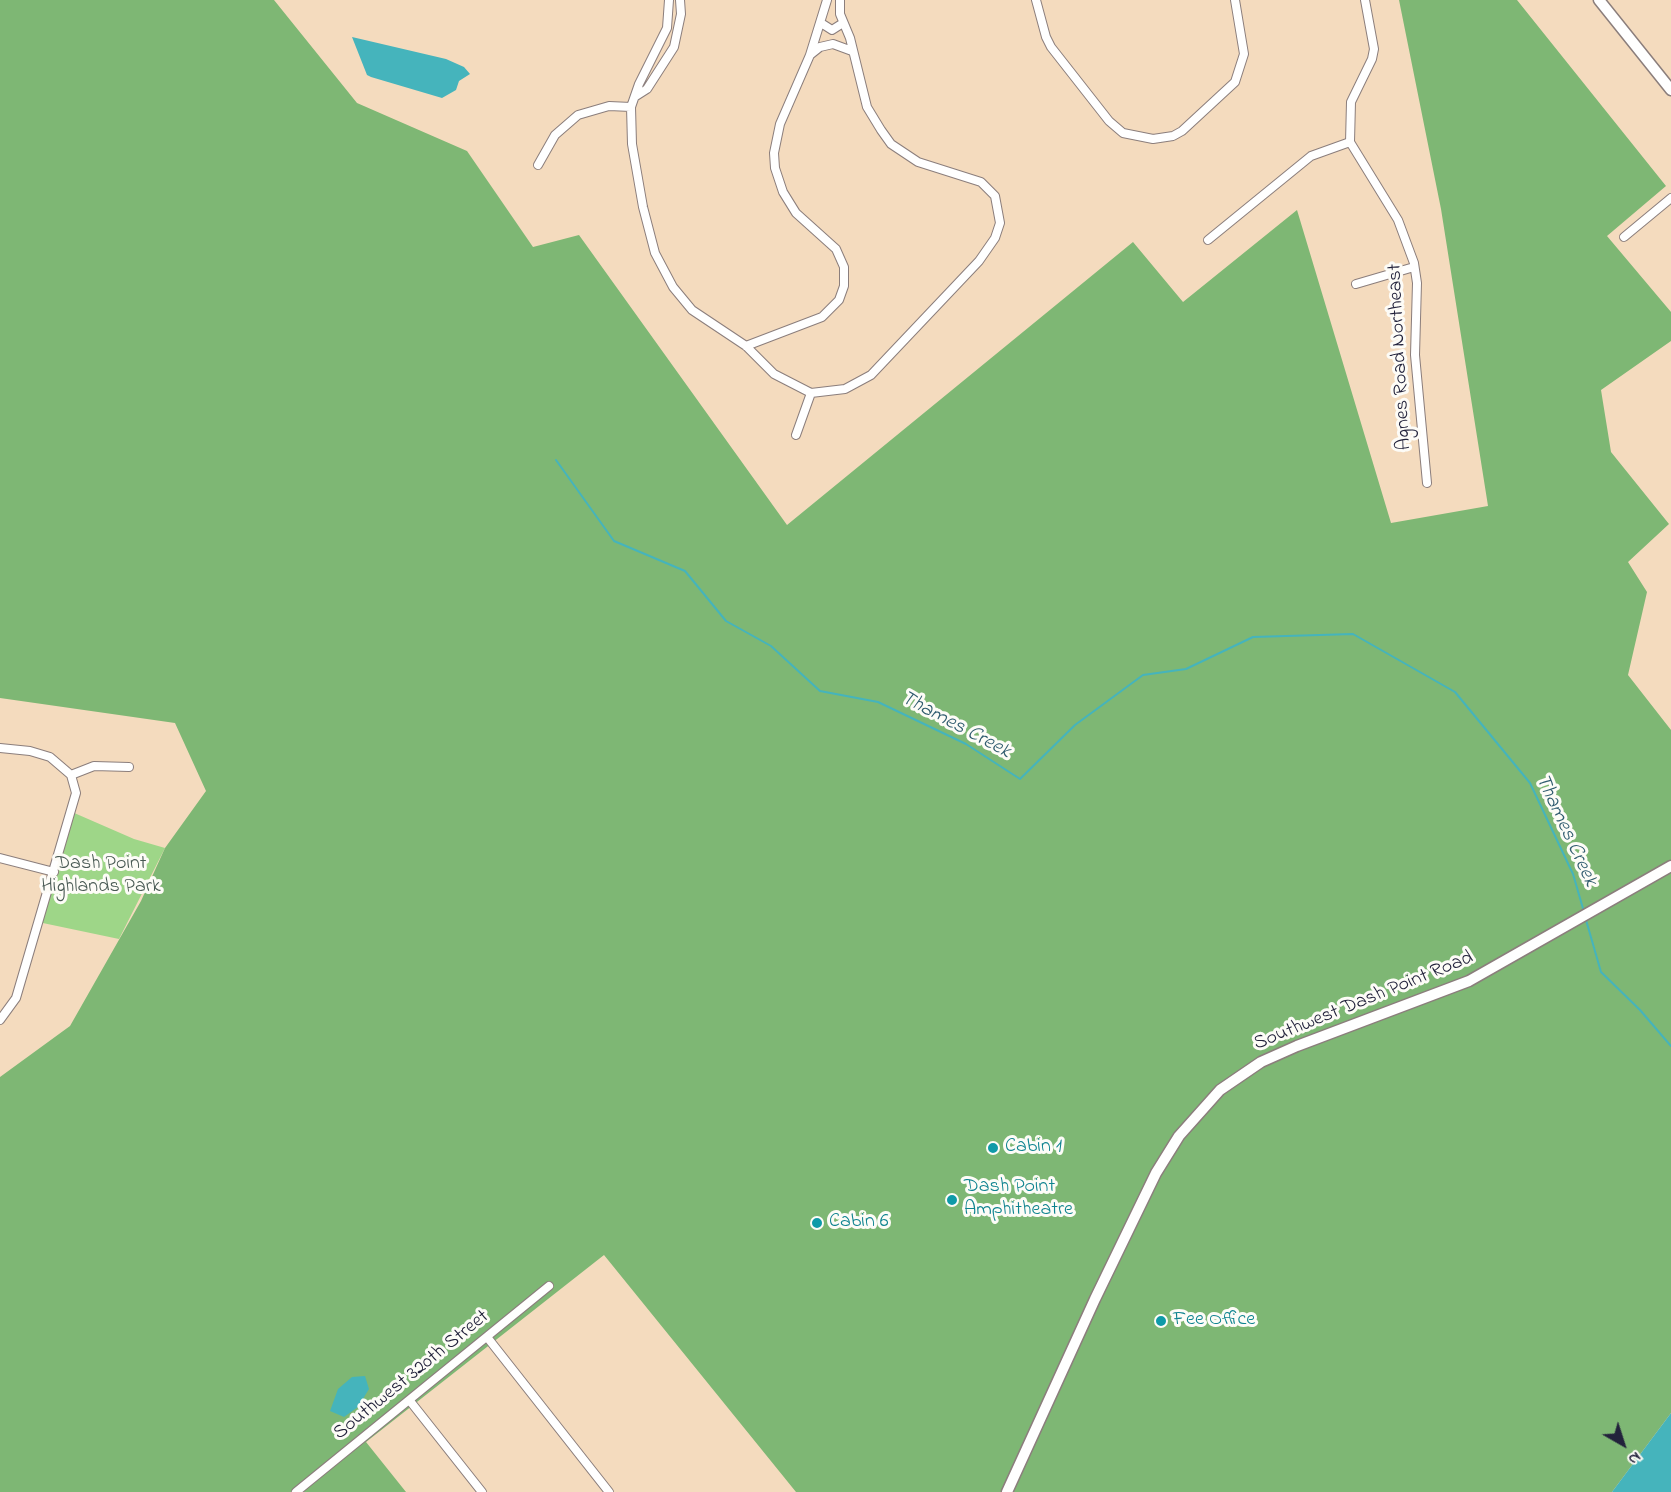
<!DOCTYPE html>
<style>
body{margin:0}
#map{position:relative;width:1671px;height:1492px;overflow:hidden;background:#f4dbbe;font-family:"Indie Flower",sans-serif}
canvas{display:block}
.north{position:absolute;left:1593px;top:1414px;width:60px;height:60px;-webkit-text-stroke:4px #fdfcf7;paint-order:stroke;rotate:141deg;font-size:16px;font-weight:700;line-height:24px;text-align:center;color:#22223b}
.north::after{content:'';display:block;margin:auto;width:21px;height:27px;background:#22223b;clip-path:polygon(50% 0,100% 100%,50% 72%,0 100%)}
</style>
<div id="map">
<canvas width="1671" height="1492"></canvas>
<div class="north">N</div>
</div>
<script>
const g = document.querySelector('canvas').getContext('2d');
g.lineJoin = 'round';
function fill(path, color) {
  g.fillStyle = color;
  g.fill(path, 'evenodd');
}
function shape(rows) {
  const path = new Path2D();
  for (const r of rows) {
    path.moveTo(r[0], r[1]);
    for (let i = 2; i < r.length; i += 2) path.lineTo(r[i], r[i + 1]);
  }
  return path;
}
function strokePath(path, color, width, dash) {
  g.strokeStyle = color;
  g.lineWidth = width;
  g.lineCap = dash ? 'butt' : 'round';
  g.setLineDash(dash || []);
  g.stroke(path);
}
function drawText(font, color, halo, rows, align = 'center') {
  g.font = font + ' "Indie Flower",sans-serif';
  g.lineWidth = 6;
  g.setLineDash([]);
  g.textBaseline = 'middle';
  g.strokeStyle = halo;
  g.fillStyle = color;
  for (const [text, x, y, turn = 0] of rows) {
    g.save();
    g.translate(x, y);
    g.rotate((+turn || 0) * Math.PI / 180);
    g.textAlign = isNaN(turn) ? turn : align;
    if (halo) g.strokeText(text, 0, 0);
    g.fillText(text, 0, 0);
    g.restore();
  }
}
const green = shape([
 [72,812,134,839,165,848,119,939,38,922]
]);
const forest = shape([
 [0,0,274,0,357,103,467,151,533,247,579,235,787,525,1133,242,1183,302,1297,210,1391,523,1488,506,1441,209,1399,0,1517,0,1666,186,1607,236,1671,312,1671,341,1601,390,1611,452,1669,524,1628,562,1647,592,1628,675,1671,730,1671,1413,1612,1492,796,1492,604,1255,366,1442,406,1492,0,1492,0,1077,70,1026,141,901,165,848,206,791,175,723,0,698]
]);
const water = shape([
 [352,37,446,59,464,67,470,74,459,81,456,90,442,98,371,77,367,75],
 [365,1376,369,1389,358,1407,344,1417,330,1411,338,1389,352,1377],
 [1671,1413,1671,1492,1612,1492]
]);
const stream = shape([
 [556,460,614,541,685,571,726,621,771,646,820,691,878,702,966,744,1020,779,1075,725,1143,675,1186,669,1253,637,1353,634,1455,692,1530,783,1573,874,1584,912],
 [1586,920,1601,972,1640,1010,1671,1046]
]);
const street = shape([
 [669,0,667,28,639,84,631,107,632,144,643,207,655,253,673,287,692,310,746,346,774,374,811,393,845,389,871,375,979,261,995,238,1000,223,995,196,981,182,918,162,891,144,881,130,867,107,850,38,840,14,840,0],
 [1036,0,1046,37,1051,47,1109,121,1123,133,1153,139,1173,136,1182,131,1235,82,1244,54,1235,0],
 [1365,0,1374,49,1372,59,1351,102,1350,142,1398,220,1414,263,1417,283,1415,355,1427,483],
 [821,23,832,30,843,23],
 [810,55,820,47,833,44,852,51],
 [636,96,647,89,674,47,681,14,680,0],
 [538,165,555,135,578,115,609,106,631,107],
 [1624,237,1671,198],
 [1208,240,1311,156,1350,142],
 [1356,284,1414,267],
 [746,346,822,317,839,300,844,286,844,267,836,249,796,213,783,192,775,168,774,153,780,124,810,55,827,0],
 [796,435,811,393],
 [0,748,30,751,50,757,71,775,76,793,16,998,0,1020],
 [71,775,94,766,129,767],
 [0,858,54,872],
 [487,1337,609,1492],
 [410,1401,482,1492],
 [296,1492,549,1286]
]);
const secondary = shape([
 [1599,0,1671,90],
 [1007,1492,1095,1299,1156,1173,1179,1136,1220,1090,1261,1062,1297,1046,1469,981,1671,866]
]);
const markers = [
 [993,1148,6,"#0f9aa8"],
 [952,1200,6,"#0f9aa8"],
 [817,1223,6,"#0f9aa8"],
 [1161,1321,6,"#0f9aa8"]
];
const streetNames = [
 ["Agnes Road Northeast",1401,357,-93],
 ["Southwest Dash Point Road",1364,1002,-22],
 ["Southwest 320th Street",412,1376,-39]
];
const parkNames = [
 ["Dash Point",101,865],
 ["Highlands Park",101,888]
];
const cultureNames = [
 ["Cabin 1",1005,1148],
 ["Dash Point",964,1188],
 ["Amphitheatre",964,1211],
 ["Cabin 6",829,1223],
 ["Fee Office",1173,1321]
];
const waterNames = [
 ["Thames Creek",955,726,28],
 ["Thames Creek",1565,831,65]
];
fill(green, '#9ed688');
fill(forest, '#7eb774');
fill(water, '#45b4bc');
strokePath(stream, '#45b4bc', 2);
strokePath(street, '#8b7e7c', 10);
strokePath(secondary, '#8b7e7c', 13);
strokePath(street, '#fff', 8);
strokePath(secondary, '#fff', 10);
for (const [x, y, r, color] of markers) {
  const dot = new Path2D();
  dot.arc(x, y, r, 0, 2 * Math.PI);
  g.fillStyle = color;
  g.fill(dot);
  strokePath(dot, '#fdfcf7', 2);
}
drawText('20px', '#22223b', '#fdfcf7', streetNames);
drawText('20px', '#475852', '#fdfcf7', parkNames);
drawText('20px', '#0d838f', '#fdfcf7', cultureNames, 'left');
drawText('italic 21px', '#305c6f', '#fdfcf7', waterNames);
</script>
